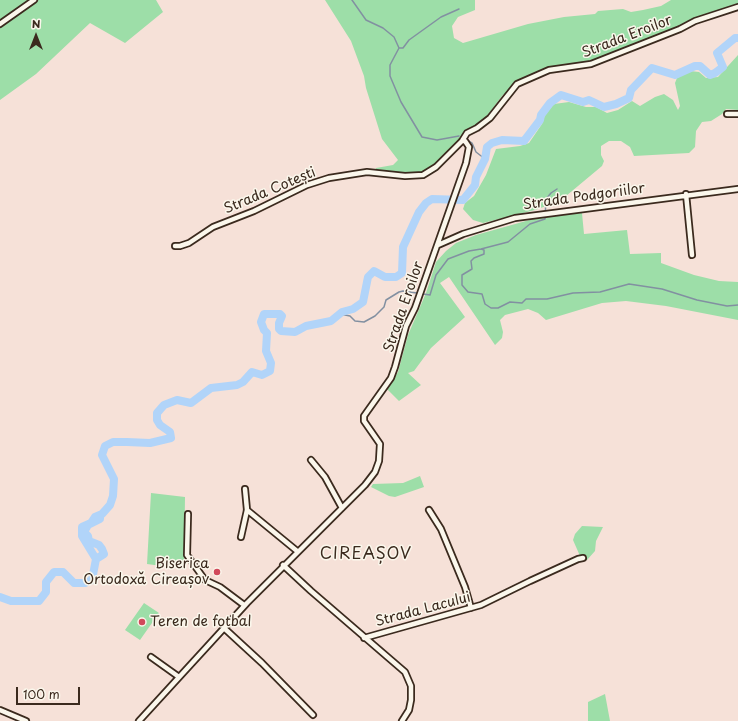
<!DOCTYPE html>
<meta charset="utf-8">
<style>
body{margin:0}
#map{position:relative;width:738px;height:721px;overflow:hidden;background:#f6e1d8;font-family:"Playpen Sans",sans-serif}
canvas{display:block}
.north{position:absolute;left:16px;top:16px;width:40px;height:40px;-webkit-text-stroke:3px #fbf7ec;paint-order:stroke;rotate:0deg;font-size:11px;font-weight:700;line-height:16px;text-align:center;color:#3b2a1e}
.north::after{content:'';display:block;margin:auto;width:14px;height:18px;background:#3b2a1e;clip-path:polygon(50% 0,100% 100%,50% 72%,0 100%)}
.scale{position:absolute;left:16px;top:687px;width:64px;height:18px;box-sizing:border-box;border:2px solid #3b2a1e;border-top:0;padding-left:5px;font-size:12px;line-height:14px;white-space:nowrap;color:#3b2a1e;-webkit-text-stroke:3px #fbf7ec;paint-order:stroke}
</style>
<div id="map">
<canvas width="738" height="721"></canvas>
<div class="north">N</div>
<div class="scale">100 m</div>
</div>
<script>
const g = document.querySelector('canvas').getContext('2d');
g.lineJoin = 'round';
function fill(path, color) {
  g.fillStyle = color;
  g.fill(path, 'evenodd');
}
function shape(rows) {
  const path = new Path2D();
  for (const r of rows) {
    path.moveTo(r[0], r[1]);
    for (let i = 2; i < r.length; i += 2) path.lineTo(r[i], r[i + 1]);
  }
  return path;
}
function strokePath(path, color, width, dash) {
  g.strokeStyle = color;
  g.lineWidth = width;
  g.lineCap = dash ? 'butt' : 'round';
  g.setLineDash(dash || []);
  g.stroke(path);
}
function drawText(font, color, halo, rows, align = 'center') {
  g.font = font + ' "Playpen Sans",sans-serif';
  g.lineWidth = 3;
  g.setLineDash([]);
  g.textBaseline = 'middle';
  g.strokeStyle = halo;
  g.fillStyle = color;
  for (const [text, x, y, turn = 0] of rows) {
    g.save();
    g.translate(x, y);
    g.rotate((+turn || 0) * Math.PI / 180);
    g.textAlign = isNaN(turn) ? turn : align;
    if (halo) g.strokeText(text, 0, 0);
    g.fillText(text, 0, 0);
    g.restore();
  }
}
const green = shape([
 [0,0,156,0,163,12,125,43,90,23,36,74,0,100],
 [325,0,475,0,475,10,458,17,452,26,454,38,463,43,528,24,564,17,595,14,598,11,623,9,631,12,643,10,661,6,671,0,738,0,738,6,698,18,675,30,589,63,550,67,520,80,502,96,484,120,472,128,431,168,423,173,403,174,375,171,376,168,393,165,398,160,382,139,366,88,364,76,351,41],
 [738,55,738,110,726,109,722,114,711,121,702,122,696,131,695,147,689,153,634,156,630,147,621,141,609,141,601,146,601,155,604,161,602,166,560,201,535,210,483,223,473,220,463,209,465,203,474,196,486,175,496,149,520,146,529,143,542,124,545,115,554,104,569,102,586,107,596,107,607,113,618,110,632,101,640,106,655,97,664,94,673,100,678,110,680,106,675,83,677,78,690,71,699,72,706,78,718,77],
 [582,213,584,234,627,230,630,254,661,253,661,263,694,275,719,281,738,282,738,320,666,306,626,301,602,303,546,320,538,313,528,309,505,315,500,320,503,332,502,338,495,345,449,277,440,283,465,317,431,348,414,371,408,373,421,385,399,401,387,389,398,372,408,335,426,293,436,262,446,251,456,243,476,235,533,219],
 [420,476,424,487,395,497,389,496,371,487,373,484,403,483],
 [151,493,185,497,184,569,147,564],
 [582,526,603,527,596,541,595,551,587,560,580,556,573,540,575,534],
 [144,603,159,613,140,640,125,630],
 [605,694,610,721,588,721,588,702]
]);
const stream = shape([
 [352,0,366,20,383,28,394,37,399,48,390,65,390,76,401,102,422,137,437,140,459,136],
 [399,48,403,48,409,40,441,17,459,9],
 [466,139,472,143,476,152,485,159],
 [481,249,484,250,484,254,474,258,471,261,472,269,462,275,462,285,468,292,482,294,485,304,491,308,498,308,510,302,522,303,526,299,547,299,573,293,600,292,629,284,662,289,697,300,727,306,738,305],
 [340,314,350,316,355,321,364,322,375,316,384,307,386,300,399,292,403,291,430,295,436,275,448,259,469,251,481,249,508,242,530,224,545,219,546,199,551,193,557,189]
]);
const river = shape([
 [100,515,100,519,88,525,84,532,88,536,89,541,99,545,102,549,104,554,96,559,82,536,82,527,91,523,95,517,102,514,110,505,113,496,114,479,102,455,105,446,113,442,127,442,150,443,171,438,170,432,160,425,157,420,157,413,164,405,177,400,191,403,211,388,237,385,243,382,252,372,262,375,270,371,271,363,266,351,267,333,264,330,261,322,264,314,280,314,282,316,279,323,279,329,281,331,295,332,306,326,331,321,342,312,353,309,363,302,368,277,374,271,385,277,396,277,402,273,403,247,419,212,426,203,432,199,463,200,475,185,476,177,485,159,487,147,492,143,502,140,524,141,540,120,541,115,550,103,561,95,583,102,589,100,604,107,616,104,629,98,631,90,652,68,675,75,695,66,700,66,710,75,715,73,723,67,717,53,735,38,738,38],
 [0,597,11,601,39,601,46,592,46,582,54,572,63,572,74,583,85,583,92,580,96,559]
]);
const minor = shape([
 [0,24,34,0],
 [727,114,738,114],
 [686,194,692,255],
 [438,245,463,234,515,218,738,189],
 [175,246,180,246,189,243,213,227,254,211,307,185,329,178,367,172,405,176,423,175,436,167,462,141,467,133,477,128,490,118,517,84,549,70,591,64,680,29,695,21,738,7],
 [311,460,325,477,342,508],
 [247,510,297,551],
 [429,510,441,529,465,587,471,608],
 [188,514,187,555,205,580,220,587,244,605],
 [241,537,247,510,245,489],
 [283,565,311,591,405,672,411,686,411,700,409,710,402,721],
 [224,628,262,663,313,715],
 [364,638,481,605,530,581,578,559,583,558],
 [151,657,179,677],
 [0,710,26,721],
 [139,721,247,603,365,485,375,472,379,461,380,444,364,421,364,416,391,378,395,367,406,326,415,308,466,163,469,147,465,141,462,141]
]);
const markers = [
 [217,572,4,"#d1495b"],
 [142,622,4,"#d1495b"]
];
const streetNames = [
 ["Strada Eroilor",627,37,-21],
 ["Strada Cotești",270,191,-23],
 ["Strada Podgoriilor",584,197,-8],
 ["Strada Eroilor",404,307,-71],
 ["Strada Lacului",423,610,-15]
];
const poiNames = [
 ["Biserica",209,564],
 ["Ortodoxă Cireașov",209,580],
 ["Teren de fotbal",150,622,"left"]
];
const quarterNames = [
 ["CIREAȘOV",366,555]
];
fill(green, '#9ddea8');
strokePath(stream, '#8290a1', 1.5);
strokePath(river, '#b1d4f9', 8);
strokePath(minor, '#3b2a1e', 8);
strokePath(minor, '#fbf7ec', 4.5);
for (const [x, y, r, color] of markers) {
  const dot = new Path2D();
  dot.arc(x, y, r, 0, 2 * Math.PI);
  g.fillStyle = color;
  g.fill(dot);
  strokePath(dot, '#fbf7ec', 1.5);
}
drawText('14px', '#3b2a1e', '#fbf7ec', streetNames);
drawText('14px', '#3b2a1e', '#fbf7ec', poiNames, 'right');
g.letterSpacing = '1px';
drawText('16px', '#3b2a1e', '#fbf7ec', quarterNames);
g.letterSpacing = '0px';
</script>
